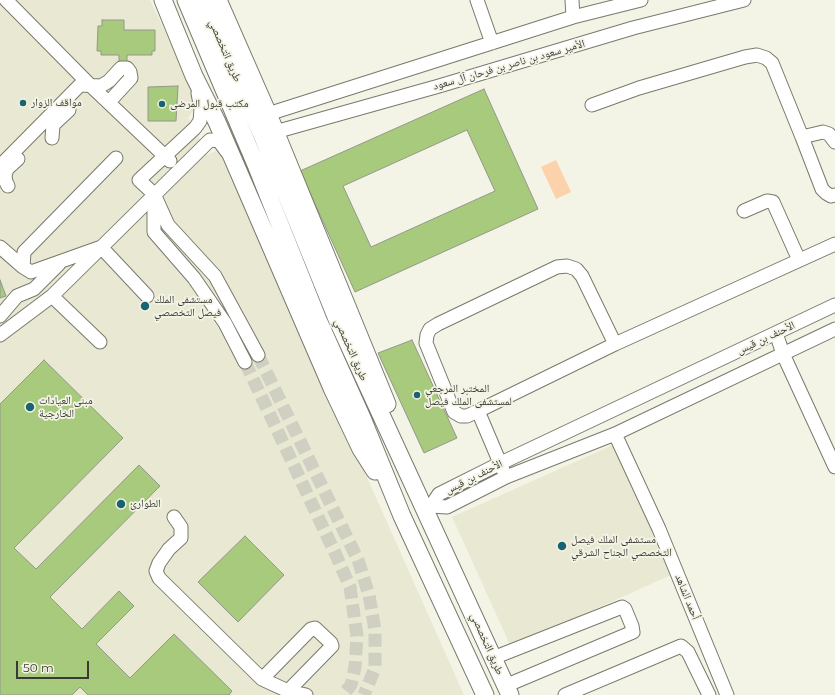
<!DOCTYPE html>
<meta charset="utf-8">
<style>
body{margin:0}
#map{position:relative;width:835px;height:695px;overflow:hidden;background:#f4f4e6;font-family:Montserrat,sans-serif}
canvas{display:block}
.scale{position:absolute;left:16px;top:661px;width:73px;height:18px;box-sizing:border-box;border:2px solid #3a3a34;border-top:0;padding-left:5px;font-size:12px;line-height:14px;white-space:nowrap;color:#3a3a34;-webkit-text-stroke:3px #f4f4e6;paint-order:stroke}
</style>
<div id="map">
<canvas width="835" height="695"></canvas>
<div class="scale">50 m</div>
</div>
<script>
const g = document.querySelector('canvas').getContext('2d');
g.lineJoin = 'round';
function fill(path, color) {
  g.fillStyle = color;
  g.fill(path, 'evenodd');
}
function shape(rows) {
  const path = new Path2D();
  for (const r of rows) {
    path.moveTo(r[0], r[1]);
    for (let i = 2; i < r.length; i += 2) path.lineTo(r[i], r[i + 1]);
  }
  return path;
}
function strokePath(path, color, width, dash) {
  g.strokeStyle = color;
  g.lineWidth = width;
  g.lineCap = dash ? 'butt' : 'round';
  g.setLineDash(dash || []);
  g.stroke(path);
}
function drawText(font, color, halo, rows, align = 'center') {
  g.font = font + ' Montserrat,"Noto Naskh Arabic",sans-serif';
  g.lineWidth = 3.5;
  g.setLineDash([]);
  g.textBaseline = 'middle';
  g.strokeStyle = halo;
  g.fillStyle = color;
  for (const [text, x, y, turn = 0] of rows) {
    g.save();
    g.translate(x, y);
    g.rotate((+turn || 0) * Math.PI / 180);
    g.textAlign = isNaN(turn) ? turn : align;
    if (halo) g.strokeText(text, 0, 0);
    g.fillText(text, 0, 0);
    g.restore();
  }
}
const built = shape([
 [0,0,150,0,179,60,192,92,195,108,188,118,193,124,207,155,218,150,268,255,464,695,0,695],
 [615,444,671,575,511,647,452,517]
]);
const green = shape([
 [556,160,571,192,556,199,541,167]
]);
const building = shape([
 [102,20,124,20,124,30,155,30,155,51,152,51,152,55,127,55,127,62,119,62,119,55,101,55,101,51,97,51,98,26,102,26,102,20],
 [178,86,176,121,148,121,148,87,178,86],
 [484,89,538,209,355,292,300,171,484,89],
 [467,130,495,191,371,247,343,186,467,130],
 [0,280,6,296,0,298,0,280],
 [412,340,457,438,424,453,378,353,412,340],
 [44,360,123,438,14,548,36,569,139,465,160,486,50,597,82,629,119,591,134,606,96,644,130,678,174,634,232,691,229,695,88,695,80,687,72,695,0,695,0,404,44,360],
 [245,536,284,575,238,622,198,582,245,536]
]);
const minorTunnel = shape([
 [258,355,358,560,369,595,375,630,375,668,364,695],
 [245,362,336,555,350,587,357,636,355,667,351,685,343,695]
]);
const minor = shape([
 [6,0,90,85,170,161],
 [477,0,492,43],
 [572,0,573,17],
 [198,93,201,109,200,121,195,128,139,180,154,194,168,225,215,276,258,355],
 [592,105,639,88,745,57,757,55,766,58,772,63,802,137,823,132,829,134,835,142],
 [268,114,573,17,641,0],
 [275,132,439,86,633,28,744,0],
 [802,137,822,189,826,193,831,196,835,195],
 [52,138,53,125,69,110],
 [0,166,80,85,101,86,109,81,121,68,127,68,130,72,131,78,109,102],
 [8,186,6,182,5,176,7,169,18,159],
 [154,198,154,232,194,278,225,323,245,362],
 [744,211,767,201,773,202,799,260],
 [0,247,23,267,31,272,101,247,147,296],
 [23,267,24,252,116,158],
 [52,296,100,342],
 [835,305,501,463,439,494,431,506,447,507,506,477,615,434,835,329],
 [0,316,17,296,34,289,59,264],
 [776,333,783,354,835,467],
 [0,335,52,296,210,140,219,141,227,152],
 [478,411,467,416,461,416,454,412,426,343,427,335,430,329,438,324,557,267,567,266,576,269,582,276,615,344],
 [615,434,659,529,727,695],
 [503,470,478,411,615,344,835,244],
 [174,517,181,527,181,538,169,549,159,563,156,571,159,578,262,679,288,691,306,695],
 [493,658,622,607,625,609,632,626,633,632,505,686],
 [262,679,311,629,315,628,331,643,332,646,288,691],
 [565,695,681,646,688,652,709,695]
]);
const major = shape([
 [163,0,194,76,217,122,332,388,361,449,375,471],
 [186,0,257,167,318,320,362,418,402,516,485,695],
 [203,0,263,137,337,319,510,695],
 [218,0,268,114,387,404]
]);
const markers = [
 [23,103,4,"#1a6471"],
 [162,104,4,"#1a6471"],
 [145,306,5,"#1a6471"],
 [417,395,4,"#1a6471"],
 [30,407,5,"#1a6471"],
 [121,504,5,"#1a6471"],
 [562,546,5,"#1a6471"]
];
const streetNames = [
 ["طريق التخصصي",225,51,67],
 ["الأمير سعود بن ناصر بن فرحان آل سعود",509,65,-16],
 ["الأحنف بن قيس",766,338,-25],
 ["طريق التخصصي",351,350,66],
 ["الأحنف بن قيس",474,477,-27],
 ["أحمد الشاهد",687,597,68],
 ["طريق التخصصي",487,644,66]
];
const poiNames = [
 ["مواقف الزوار",31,103],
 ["مكتب قبول المرضى",170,104],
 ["مستشفى الملك",154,300],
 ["فيصل التخصصي",154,313],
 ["المختبر المرجعي",425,389],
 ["لمستشفى الملك فيصل",425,402],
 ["مبنى العيادات",39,401],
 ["الخارجية",39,414],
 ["الطوارئ",130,504],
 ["مستشفى الملك فيصل",571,540],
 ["التخصصي الجناح الشرقي",571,553]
];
fill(built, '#e9e9d3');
fill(green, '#fcd2ab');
fill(building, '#a8ca7c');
strokePath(building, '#92988c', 1);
strokePath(minorTunnel, '#cfcfc2', 13, [13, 6]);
strokePath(minor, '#79796c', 15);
strokePath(major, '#79796c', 19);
strokePath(minor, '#fff', 13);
strokePath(major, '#fff', 17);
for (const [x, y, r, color] of markers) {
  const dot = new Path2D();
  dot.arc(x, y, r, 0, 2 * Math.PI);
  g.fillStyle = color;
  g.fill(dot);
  strokePath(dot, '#f4f4e6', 1.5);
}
drawText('11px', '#3a3a34', '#f4f4e6', streetNames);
drawText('11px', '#3a3a34', '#f4f4e6', poiNames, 'left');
</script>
